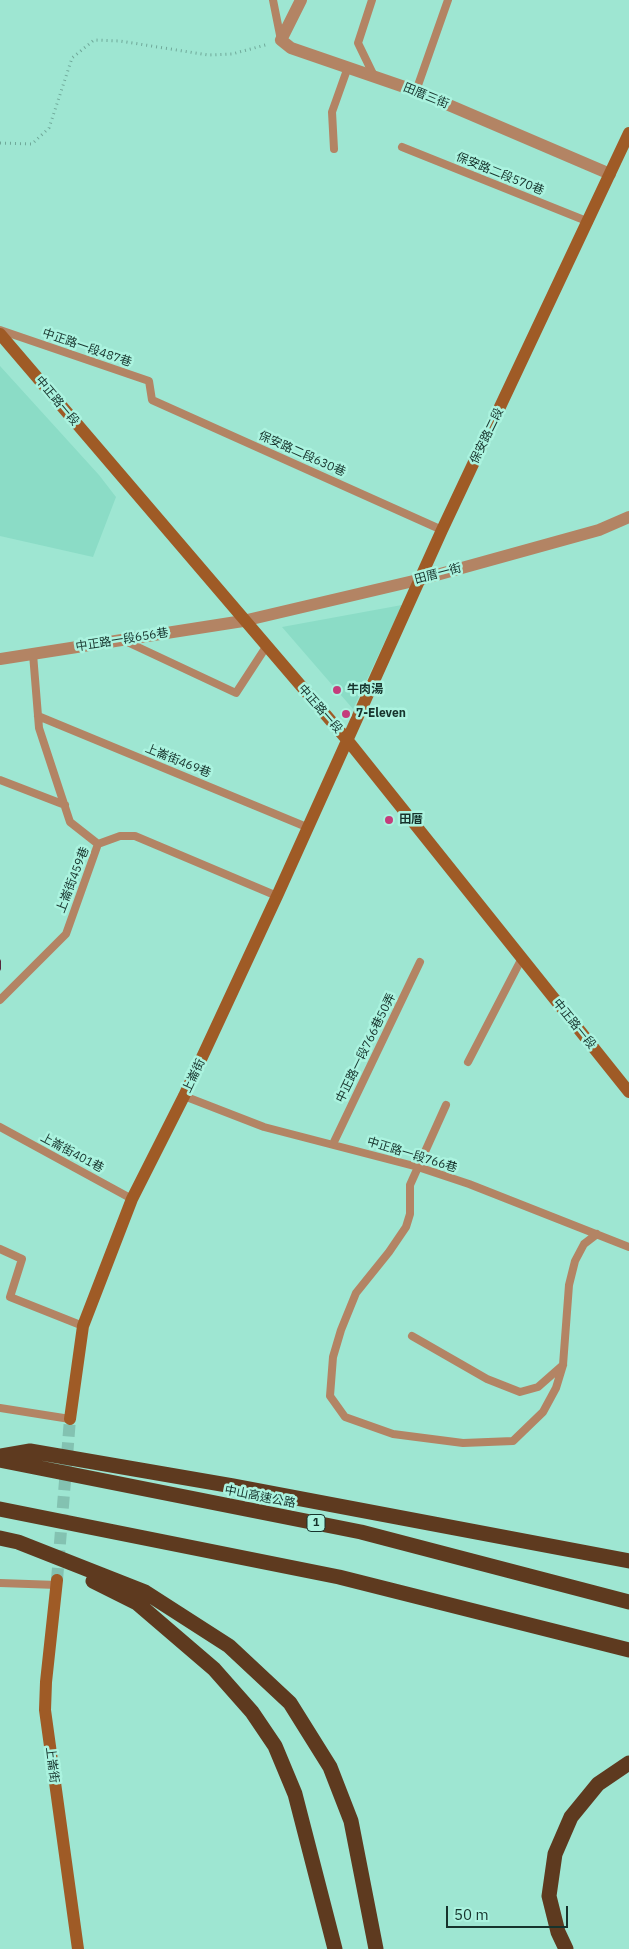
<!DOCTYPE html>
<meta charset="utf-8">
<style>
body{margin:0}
#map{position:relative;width:629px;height:1949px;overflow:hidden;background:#9ee6d2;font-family:"IBM Plex Sans",sans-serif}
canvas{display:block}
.scale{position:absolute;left:446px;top:1906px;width:122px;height:22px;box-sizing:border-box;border:2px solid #16332c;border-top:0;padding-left:6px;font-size:15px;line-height:18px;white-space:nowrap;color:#16332c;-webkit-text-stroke:4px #abf3df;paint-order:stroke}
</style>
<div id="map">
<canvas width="629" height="1949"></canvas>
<div class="scale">50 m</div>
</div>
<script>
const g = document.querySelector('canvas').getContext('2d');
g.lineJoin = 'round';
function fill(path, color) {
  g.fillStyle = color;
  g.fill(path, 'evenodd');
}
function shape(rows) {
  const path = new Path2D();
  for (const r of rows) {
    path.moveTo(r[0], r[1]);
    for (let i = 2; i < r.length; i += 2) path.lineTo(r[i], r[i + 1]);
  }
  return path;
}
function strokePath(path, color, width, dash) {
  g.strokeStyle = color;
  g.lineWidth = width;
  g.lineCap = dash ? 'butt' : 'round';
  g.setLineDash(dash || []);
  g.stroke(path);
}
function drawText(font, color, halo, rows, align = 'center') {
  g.font = font + ' "IBM Plex Sans","Noto Sans TC",sans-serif';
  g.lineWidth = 5;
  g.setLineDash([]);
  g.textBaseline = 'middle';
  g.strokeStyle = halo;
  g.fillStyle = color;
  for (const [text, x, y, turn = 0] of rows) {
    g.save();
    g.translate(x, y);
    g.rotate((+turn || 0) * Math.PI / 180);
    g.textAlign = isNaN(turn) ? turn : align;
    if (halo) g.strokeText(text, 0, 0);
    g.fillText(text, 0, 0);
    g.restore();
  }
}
const built = shape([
 [0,366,99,475,116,497,93,557,0,536],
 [402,605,353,709,282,627]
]);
const secondaryTunnel = shape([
 [57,1580,70,1419]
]);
const path = shape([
 [0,143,32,144,49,128,72,58,94,40,120,41,208,55,232,54,269,44]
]);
const lane = shape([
 [273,0,281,40],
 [372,0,358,43,374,76],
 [416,91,448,0],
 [402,147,589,222],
 [334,149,332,112,348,67],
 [0,330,149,381,152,400,442,530],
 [125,641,236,693,266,647],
 [33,654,39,728,70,822,98,844],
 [38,716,309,828],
 [0,780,65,805],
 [0,1000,66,934,98,844,120,836,135,836,277,896],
 [468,1062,522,958],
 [184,1096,264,1127,418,1167,469,1184,629,1247],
 [446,1105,410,1185,410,1214,406,1227,389,1252,356,1293,341,1330,333,1357,330,1396,345,1417,393,1434,463,1443,513,1441,543,1412,556,1388,563,1365,569,1285,575,1261,584,1244,597,1234],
 [0,1127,132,1199],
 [333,1144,420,962],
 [0,1249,22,1259,10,1297,83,1326],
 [412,1336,487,1379,520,1392,538,1387,563,1365],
 [0,1408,70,1419],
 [0,1583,57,1585]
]);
const street = shape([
 [301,0,281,40,291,48,416,91,610,174],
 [0,659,243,621,422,579,599,530,629,517]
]);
const secondary = shape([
 [0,334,349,742,629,1092],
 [70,1419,83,1326,132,1199,184,1096,277,896,442,530,629,133],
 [57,1580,46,1682,45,1710,78,1949]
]);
const highway = shape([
 [0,1456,30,1451,233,1486,629,1561],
 [0,1460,361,1532,629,1602],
 [0,1509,339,1577,629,1650],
 [0,1538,18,1542,145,1592,229,1646,290,1703,330,1767,351,1821,376,1949],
 [93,1581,137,1603,214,1669,252,1712,275,1746,295,1794,335,1949],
 [566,1949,558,1932,549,1896,555,1854,571,1817,598,1784,629,1763]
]);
const shadedWall = shape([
 [1,959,1,969,0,971,0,961]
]);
const markers = [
 [337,690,5,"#c43d7c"],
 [346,714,5,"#c43d7c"],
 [389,820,5,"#c43d7c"]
];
const shields = [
 [316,1523,18]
];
const shieldNames = [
 ["1",316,1523]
];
const streetNames = [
 ["田厝三街",426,96,22],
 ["保安路二段570巷",500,174,22],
 ["中正路一段487巷",87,348,19],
 ["中正路一段",57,401,50],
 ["保安路二段",487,436,-64],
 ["保安路二段630巷",302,454,24],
 ["田厝一街",438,574,-15],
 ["中正路一段656巷",122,640,-9],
 ["中正路一段",320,709,49],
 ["上崙街469巷",178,761,22],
 ["上崙街459巷",73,880,-69],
 ["中正路一段",574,1024,51],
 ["中正路一段766巷50弄",366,1048,-64],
 ["上崙街",194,1076,-65],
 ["上崙街401巷",72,1153,28],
 ["中正路一段766巷",412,1155,17],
 ["中山高速公路",260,1497,11],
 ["上崙街",52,1765,83]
];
const poiNames = [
 ["牛肉湯",347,690],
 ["7-Eleven",356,714],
 ["田厝",399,820]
];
fill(built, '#8bdcc6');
strokePath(secondaryTunnel, '#83c2b1', 12, [12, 6]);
strokePath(path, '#6fa899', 3, [1, 4]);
strokePath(lane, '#b38464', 8);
strokePath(street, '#b38464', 12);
strokePath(secondary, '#9f5b26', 12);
strokePath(highway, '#5e3a1f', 15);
fill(shadedWall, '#58263b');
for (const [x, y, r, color] of markers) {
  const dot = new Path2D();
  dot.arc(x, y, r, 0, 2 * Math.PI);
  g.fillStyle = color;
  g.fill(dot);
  strokePath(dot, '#abf3df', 2);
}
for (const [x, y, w] of shields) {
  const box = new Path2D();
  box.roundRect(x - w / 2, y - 8.5, w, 17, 4);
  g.fillStyle = '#abf3df';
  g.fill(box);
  strokePath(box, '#16332c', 1);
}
drawText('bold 11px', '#16332c', null, shieldNames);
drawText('12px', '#16332c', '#abf3df', streetNames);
drawText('bold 12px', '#16332c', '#abf3df', poiNames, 'left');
</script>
